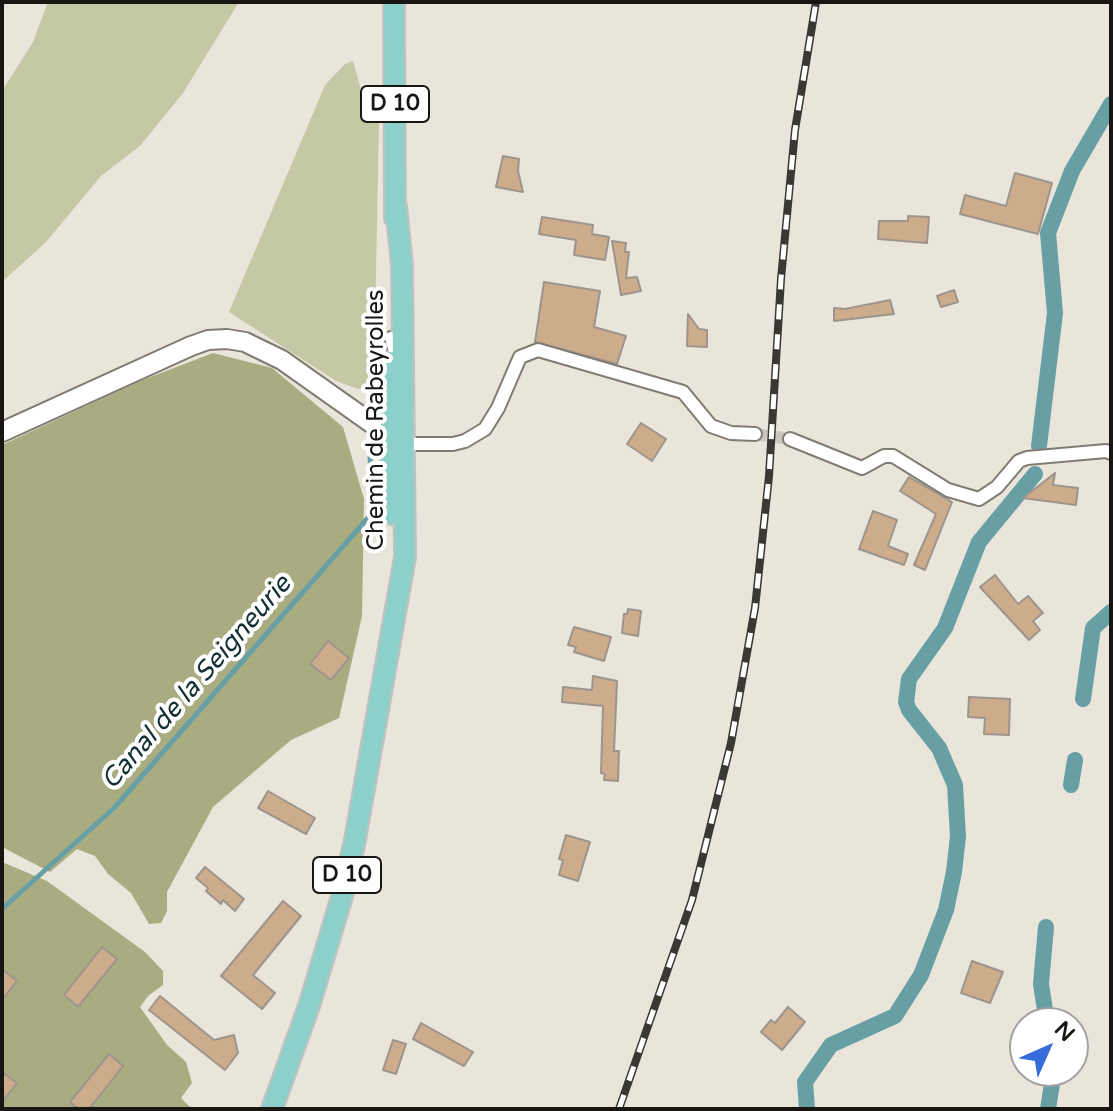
<!DOCTYPE html>
<style>
body{margin:0}
#map{position:relative;width:1113px;height:1111px;overflow:hidden;background:#e9e5db;font-family:"Varela Round",sans-serif}
canvas{display:block}
.frame{position:absolute;inset:0;border:4px solid #171612;pointer-events:none}
.north{position:absolute;left:1009px;top:1007px;width:80px;height:80px;box-sizing:border-box;background:#fff;border:2px solid #a2a2a0;border-radius:50%;rotate:45deg;font-size:22px;font-weight:700;line-height:32px;text-align:center;color:#171612}
.north::after{content:'';display:block;margin:auto;width:28px;height:36px;background:#386cdb;clip-path:polygon(50% 0,100% 100%,50% 72%,0 100%)}
</style>
<div id="map">
<canvas width="1113" height="1111"></canvas>
<div class="frame"></div>
<div class="north">N</div>
</div>
<script>
const g = document.querySelector('canvas').getContext('2d');
g.lineJoin = 'round';
function fill(path, color) {
  g.fillStyle = color;
  g.fill(path, 'evenodd');
}
function shape(rows) {
  const path = new Path2D();
  for (const r of rows) {
    path.moveTo(r[0], r[1]);
    for (let i = 2; i < r.length; i += 2) path.lineTo(r[i], r[i + 1]);
  }
  return path;
}
function strokePath(path, color, width, dash) {
  g.strokeStyle = color;
  g.lineWidth = width;
  g.lineCap = dash ? 'butt' : 'round';
  g.setLineDash(dash || []);
  g.stroke(path);
}
function drawText(font, color, halo, rows, align = 'center') {
  g.font = font + ' "Varela Round",sans-serif';
  g.lineWidth = 8;
  g.setLineDash([]);
  g.textBaseline = 'middle';
  g.strokeStyle = halo;
  g.fillStyle = color;
  for (const [text, x, y, turn = 0] of rows) {
    g.save();
    g.translate(x, y);
    g.rotate((+turn || 0) * Math.PI / 180);
    g.textAlign = isNaN(turn) ? turn : align;
    if (halo) g.strokeText(text, 0, 0);
    g.fillText(text, 0, 0);
    g.restore();
  }
}
const green = shape([
 [48,2,239,2,183,93,140,146,101,176,46,242,2,282,2,91,33,42],
 [353,61,362,93,373,94,379,120,374,381,369,387,358,389,336,381,229,312,325,85,345,64]
]);
const forest = shape([
 [213,353,272,368,343,427,364,499,362,616,339,718,291,740,213,807,167,892,167,911,161,923,149,924,131,893,108,874,95,856,77,849,50,872,2,847,2,445,140,381],
 [2,862,47,881,145,952,163,971,163,985,148,996,140,1007,167,1045,186,1062,192,1083,181,1098,192,1109,2,1109]
]);
const stream = shape([
 [2,909,115,807,374,511,370,457]
]);
const canal = shape([
 [1039,446,1055,313,1048,233,1072,171,1111,104],
 [1083,699,1093,628,1111,612],
 [1071,785,1075,760],
 [1046,927,1041,984,1047,1023],
 [807,1109,805,1082,831,1045,895,1016,921,975,946,910,954,872,958,836,955,785,939,748,909,710,906,702,909,679,945,628,979,542,1035,474],
 [1048,1109,1054,1071]
]);
const building = shape([
 [503,156,519,159,518,171,523,192,496,187,503,156],
 [1015,173,1052,183,1038,234,960,214,965,195,1006,206,1015,173],
 [908,216,929,217,927,243,878,239,879,221,908,221,908,216],
 [542,217,593,225,592,234,609,237,605,260,574,255,576,240,539,234,542,217],
 [612,241,626,243,625,252,629,252,626,278,637,277,641,291,621,295,612,241],
 [544,282,600,291,594,327,626,336,617,364,535,342,544,282],
 [954,290,958,302,941,307,937,296,954,290],
 [890,300,894,314,834,321,834,308,845,309,890,300],
 [688,314,699,329,707,330,707,347,687,346,688,314],
 [641,423,666,439,652,461,627,444,641,423],
 [1055,473,1053,485,1078,488,1076,505,1023,498,1055,473],
 [909,477,952,502,925,570,914,565,936,514,900,491,909,477],
 [873,511,897,520,888,546,908,554,904,565,859,549,873,511],
 [995,575,1018,604,1028,596,1043,613,1033,621,1040,630,1029,640,980,587,995,575],
 [628,609,641,611,638,636,622,633,624,614,627,614,628,609],
 [574,627,611,637,604,661,574,652,576,647,568,645,574,627],
 [328,641,349,658,331,680,310,664,328,641],
 [593,676,617,681,614,751,619,751,618,781,604,780,605,774,601,773,603,706,562,702,563,687,592,690,593,676],
 [969,697,1010,699,1009,735,984,734,985,718,968,717,969,697],
 [268,791,315,818,306,834,258,808,268,791],
 [566,835,590,842,578,881,559,875,563,860,559,859,566,835],
 [205,867,244,899,235,911,223,900,221,904,206,891,208,888,196,878,205,867],
 [283,901,301,916,253,975,275,993,262,1009,221,976,283,901],
 [102,947,117,959,78,1007,64,995,102,947],
 [972,961,1003,972,990,1003,961,993,972,961],
 [2,969,17,981,2,1000,2,969],
 [160,996,214,1040,234,1035,238,1053,225,1070,149,1010,160,996],
 [788,1007,805,1022,782,1050,761,1032,771,1020,775,1023,788,1007],
 [421,1023,473,1052,464,1066,413,1039,421,1023],
 [393,1040,406,1044,396,1074,383,1070,393,1040],
 [109,1054,123,1066,89,1109,79,1109,70,1102,109,1054],
 [2,1072,17,1083,2,1102,2,1072]
]);
const streetTunnel = shape([
 [755,434,790,439]
]);
const street = shape([
 [391,338,397,358],
 [790,439,862,468,884,456,893,456,948,490,979,499,997,487,1019,461,1027,458,1106,451,1111,453],
 [403,444,405,448,414,444,453,444,465,441,485,429,498,408,520,357,538,350,683,392,711,426,731,433,755,434]
]);
const secondary = shape([
 [2,432,191,346,208,340,227,339,245,342,282,360,371,423,390,432,400,442]
]);
const primary = shape([
 [394,2,395,218],
 [391,362,391,514],
 [272,1109,309,1006,343,893,355,840,405,557,402,265,396,206]
]);
const rail = shape([
 [619,1109,692,900,731,743,755,608,769,476,781,279,795,130,816,2]
]);
const shields = [
 [395,104,68],
 [347,875,68]
];
const shieldNames = [
 ["D 10",395,104],
 ["D 10",347,875]
];
const streetNames = [
 ["Chemin de Rabeyrolles",377,420,-90]
];
const waterNames = [
 ["Canal de la Seigneurie",197,683,-49]
];
fill(green, '#c5c8a5');
fill(forest, '#a9ac81');
strokePath(stream, '#679fa5', 5);
strokePath(canal, '#679fa5', 16);
fill(building, '#ccac8a');
strokePath(building, '#9d958d', 2);
strokePath(streetTunnel, '#cac6bd', 12, [12, 6]);
strokePath(street, '#807c73', 16);
strokePath(secondary, '#807c73', 22);
strokePath(primary, '#c3c2c1', 24);
strokePath(street, '#fff', 12);
strokePath(secondary, '#fff', 18);
strokePath(primary, '#8dd0ca', 20);
strokePath(rail, '#3a3833', 8);
strokePath(rail, '#fff', 5, [15]);
for (const [x, y, w] of shields) {
  const box = new Path2D();
  box.roundRect(x - w / 2, y - 18, w, 36, 6);
  g.fillStyle = '#fff';
  g.fill(box);
  strokePath(box, '#171612', 2);
}
drawText('bold 22px', '#171612', null, shieldNames);
drawText('24px', '#171612', '#fff', streetNames);
drawText('italic 26px', '#123033', '#fff', waterNames);
</script>
